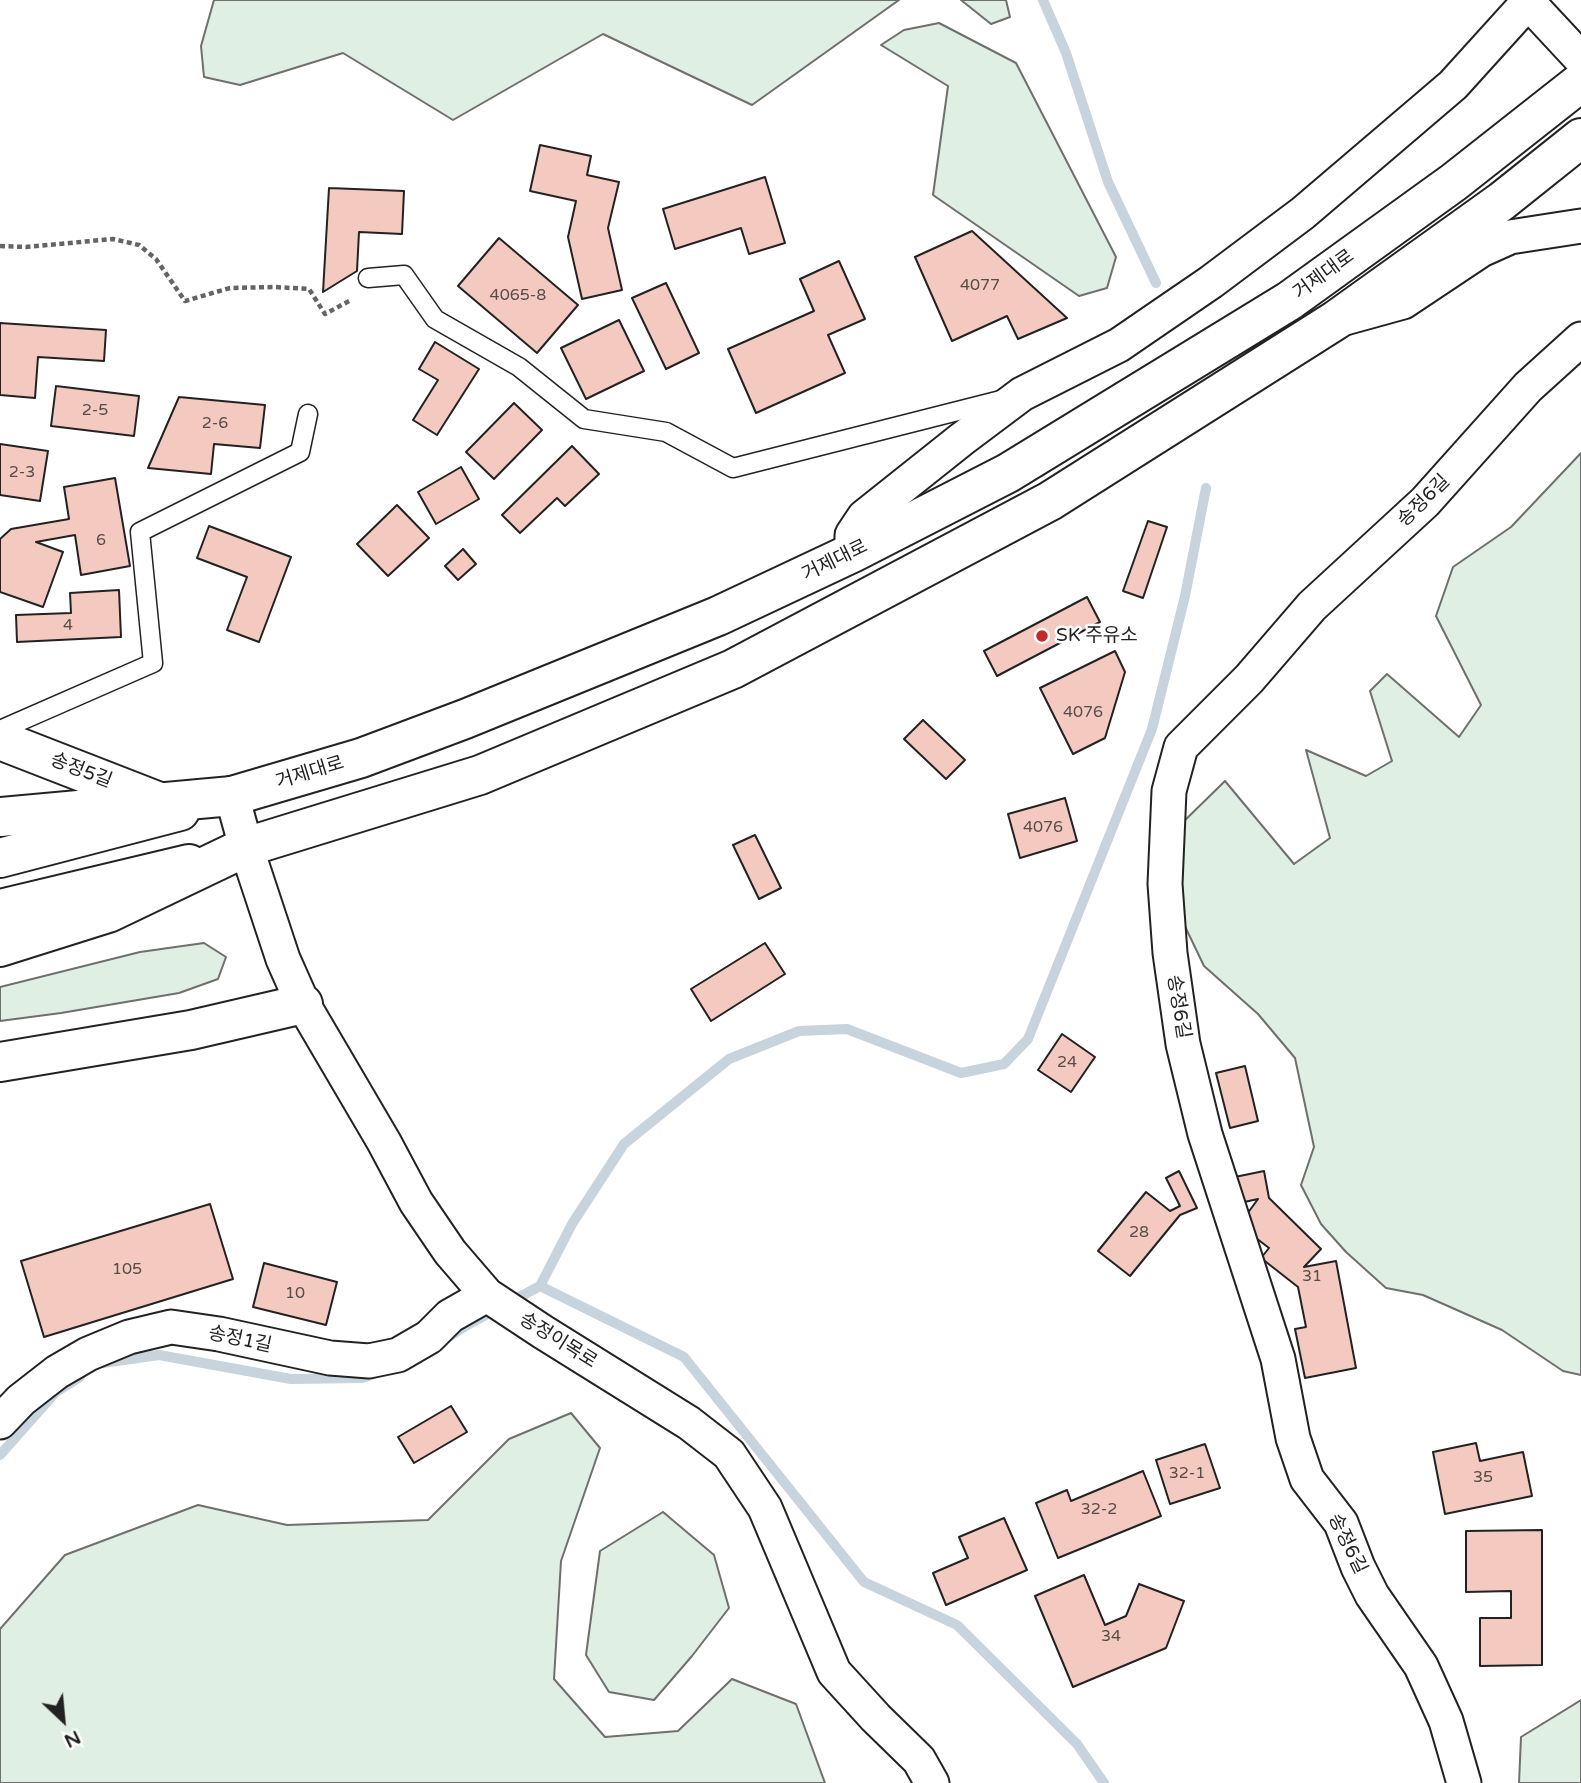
<!DOCTYPE html>
<meta charset="utf-8">
<style>
body{margin:0}
#map{position:relative;width:1581px;height:1783px;overflow:hidden;background:#fff;font-family:"Varela Round",sans-serif}
canvas{display:block}
.north{position:absolute;left:28px;top:1685px;width:70px;height:70px;-webkit-text-stroke:5px #fff;paint-order:stroke;rotate:154deg;font-size:19px;font-weight:700;line-height:28px;text-align:center;color:#222}
.north::after{content:'';display:block;margin:auto;width:24px;height:32px;background:#222;clip-path:polygon(50% 0,100% 100%,50% 72%,0 100%)}
</style>
<div id="map">
<canvas width="1581" height="1783"></canvas>
<div class="north">N</div>
</div>
<script>
const g = document.querySelector('canvas').getContext('2d');
g.lineJoin = 'round';
function fill(path, color) {
  g.fillStyle = color;
  g.fill(path, 'evenodd');
}
function shape(rows) {
  const path = new Path2D();
  for (const r of rows) {
    path.moveTo(r[0], r[1]);
    for (let i = 2; i < r.length; i += 2) path.lineTo(r[i], r[i + 1]);
  }
  return path;
}
function strokePath(path, color, width, dash) {
  g.strokeStyle = color;
  g.lineWidth = width;
  g.lineCap = dash ? 'butt' : 'round';
  g.setLineDash(dash || []);
  g.stroke(path);
}
function drawText(font, color, halo, rows, align = 'center') {
  g.font = font + ' "Varela Round","Noto Sans KR",sans-serif';
  g.lineWidth = 5;
  g.setLineDash([]);
  g.textBaseline = 'middle';
  g.strokeStyle = halo;
  g.fillStyle = color;
  for (const [text, x, y, turn = 0] of rows) {
    g.save();
    g.translate(x, y);
    g.rotate((+turn || 0) * Math.PI / 180);
    g.textAlign = isNaN(turn) ? turn : align;
    if (halo) g.strokeText(text, 0, 0);
    g.fillText(text, 0, 0);
    g.restore();
  }
}
const green = shape([
 [214,0,899,0,752,105,603,34,453,120,343,53,240,85,204,77,201,46,214,0],
 [961,0,1006,0,1010,17,991,24,961,0],
 [939,23,1016,63,1116,257,1107,288,1079,296,933,195,948,86,881,45,904,30,939,23],
 [1581,453,1581,1375,1563,1371,1502,1330,1423,1295,1386,1288,1346,1252,1321,1224,1301,1185,1314,1147,1295,1058,1258,1014,1204,966,1180,916,1177,828,1225,781,1294,864,1330,838,1306,750,1366,776,1392,761,1370,691,1387,674,1459,737,1481,705,1436,616,1453,567,1511,527,1581,453],
 [204,943,226,957,218,979,179,993,61,1013,0,1021,0,987,140,952,204,943],
 [571,1413,600,1448,561,1561,554,1679,605,1737,678,1731,732,1679,796,1704,825,1783,0,1783,0,1629,65,1555,198,1505,287,1525,428,1520,509,1439,571,1413],
 [663,1512,714,1555,729,1608,692,1656,654,1700,609,1692,586,1655,600,1551,663,1512],
 [1581,1700,1581,1783,1519,1783,1521,1737,1581,1700]
]);
const stream = shape([
 [1043,0,1066,53,1108,182,1156,283],
 [540,1286,684,1357,864,1582,957,1625,1077,1744,1104,1783],
 [447,1338,467,1325,540,1286,572,1224,624,1144,729,1059,799,1031,847,1029,961,1073,1004,1064,1028,1039,1152,729,1185,596,1206,488],
 [103,1363,159,1355,291,1379,362,1378,377,1373],
 [0,1455,56,1392,80,1377]
]);
const building = shape([
 [540,145,591,156,587,175,619,182,608,228,622,290,582,299,568,237,576,201,530,191,540,145],
 [765,177,785,243,749,254,741,228,675,249,663,209,765,177],
 [329,188,404,191,402,234,359,232,357,271,323,292,329,188],
 [972,231,1067,318,1018,339,1007,316,952,341,915,257,972,231],
 [499,238,578,305,537,353,458,286,499,238],
 [839,261,865,319,828,335,845,373,756,413,728,349,814,311,800,279,839,261],
 [666,283,699,353,666,369,632,298,666,283],
 [619,320,644,371,586,399,561,348,619,320],
 [0,323,106,330,104,361,38,357,35,398,0,395,0,323],
 [435,342,479,369,437,435,413,420,438,380,419,369,435,342],
 [56,386,139,396,134,436,51,426,56,386],
 [179,397,265,405,260,448,214,444,211,474,148,468,179,397],
 [514,403,542,430,494,479,466,452,514,403],
 [0,444,48,451,40,501,0,495,0,444],
 [572,446,599,474,565,506,557,498,520,533,502,515,572,446],
 [461,467,479,499,436,524,418,492,461,467],
 [115,478,130,566,81,575,75,535,36,542,63,552,43,607,0,592,0,539,11,529,69,519,64,487,115,478],
 [397,505,429,538,388,576,357,544,397,505],
 [1148,521,1167,527,1143,598,1123,591,1148,521],
 [209,526,291,557,259,642,227,630,247,577,197,558,209,526],
 [463,549,476,564,458,580,445,566,463,549],
 [119,590,121,637,17,642,16,615,71,613,70,593,119,590],
 [1087,597,1100,622,997,676,984,651,1087,597],
 [1115,651,1125,672,1105,738,1073,754,1040,688,1115,651],
 [923,720,965,760,946,779,904,739,923,720],
 [1065,798,1077,841,1020,858,1008,814,1065,798],
 [755,835,781,888,759,899,733,845,755,835],
 [765,943,785,974,711,1021,691,989,765,943],
 [1062,1034,1095,1057,1071,1092,1038,1070,1062,1034],
 [1245,1066,1258,1121,1230,1128,1216,1073,1245,1066],
 [1179,1171,1197,1208,1180,1215,1130,1276,1098,1251,1146,1192,1170,1211,1180,1206,1166,1178,1179,1171],
 [1264,1171,1269,1198,1321,1249,1304,1267,1336,1261,1356,1368,1305,1378,1295,1329,1306,1327,1298,1287,1261,1258,1269,1248,1239,1225,1258,1199,1235,1204,1230,1178,1264,1171],
 [210,1204,233,1279,44,1337,21,1261,210,1204],
 [264,1263,337,1282,326,1325,253,1307,264,1263],
 [451,1406,467,1432,414,1463,398,1437,451,1406],
 [1476,1443,1480,1461,1523,1452,1532,1496,1445,1514,1433,1452,1476,1443],
 [1205,1444,1220,1488,1170,1504,1156,1460,1205,1444],
 [1143,1471,1161,1516,1058,1558,1036,1503,1067,1490,1071,1501,1143,1471],
 [1004,1518,1027,1570,946,1605,933,1573,968,1558,959,1537,1004,1518],
 [1542,1530,1542,1665,1480,1666,1480,1618,1511,1618,1511,1591,1466,1592,1466,1531,1542,1530],
 [1084,1575,1105,1625,1126,1616,1139,1584,1184,1601,1166,1648,1073,1687,1035,1596,1084,1575]
]);
const path = shape([
 [0,246,26,247,113,239,139,245,156,259,185,301,230,288,274,287,309,289,325,314,351,300]
]);
const service = shape([
 [368,278,404,275,435,319,519,367,584,419,666,432,733,468,1001,400],
 [0,730,153,663,140,532,300,452,308,414]
]);
const minor = shape([
 [1528,2,1581,59],
 [1345,318,1403,302,1481,250,1510,237,1581,226],
 [852,553,852,535,864,517,962,439,1022,394,1119,345,1211,282,1303,213,1453,85,1530,0],
 [232,796,246,847,283,959,303,1004,384,1142,416,1202,450,1252,487,1295,543,1332,689,1423,729,1454,765,1508,834,1672,876,1718,919,1760,932,1783],
 [0,1422,21,1400,57,1372,88,1354,129,1337,171,1327,219,1334,330,1358,369,1361,398,1355,429,1337,450,1316,487,1295],
 [1464,1783,1446,1721,1421,1666,1372,1595,1358,1567,1341,1523,1307,1479,1293,1438,1278,1359,1205,1134,1183,1044,1170,953,1165,884,1169,791,1181,747,1249,679,1312,606,1425,502,1528,387,1581,339]
]);
const tertiary = shape([
 [0,740,162,803],
 [0,858,180,811],
 [0,909,189,864],
 [0,1062,191,1030,303,1004]
]);
const secondary = shape([
 [232,796,361,758,465,719,718,616,852,553,1008,473,1289,301,1454,182,1581,82],
 [246,847,480,775,733,669,1050,501,1336,320,1502,201,1581,138]
]);
const trunk = shape([
 [0,817,232,796],
 [0,947,108,913,246,847]
]);
const markers = [
 [1042,636,7,"#c62828"]
];
const numberNames = [
 ["4077",980,286],
 ["4065-8",518,296],
 ["2-5",95,411],
 ["2-6",215,424],
 ["2-3",22,473],
 ["6",101,541],
 ["4",68,626],
 ["4076",1083,713],
 ["4076",1043,828],
 ["24",1067,1063],
 ["28",1139,1233],
 ["105",127,1270],
 ["31",1312,1277],
 ["10",295,1294],
 ["32-1",1187,1474],
 ["35",1483,1478],
 ["32-2",1099,1510],
 ["34",1111,1637]
];
const streetNames = [
 ["거제대로",1324,275,-36],
 ["송정6길",1424,501,-45],
 ["거제대로",835,561,-26],
 ["송정5길",81,771,21],
 ["거제대로",310,773,-17],
 ["송정6길",1178,1007,81],
 ["송정1길",240,1340,12],
 ["송정이목로",558,1341,32],
 ["송정6길",1347,1544,64]
];
const poiNames = [
 ["SK 주유소",1056,636]
];
fill(green, '#e0efe3');
strokePath(green, '#6f6f6f', 2);
strokePath(stream, '#c7d3dd', 10);
fill(building, '#f3c9c0');
strokePath(building, '#222', 2);
strokePath(service, '#222', 21);
strokePath(minor, '#222', 37);
strokePath(tertiary, '#222', 42);
strokePath(secondary, '#222', 42);
strokePath(trunk, '#222', 42);
strokePath(path, '#646464', 4.5, [5, 3.5]);
strokePath(service, '#fff', 18);
strokePath(minor, '#fff', 33);
strokePath(tertiary, '#fff', 38);
strokePath(secondary, '#fff', 38);
strokePath(trunk, '#fff', 38);
for (const [x, y, r, color] of markers) {
  const dot = new Path2D();
  dot.arc(x, y, r, 0, 2 * Math.PI);
  g.fillStyle = color;
  g.fill(dot);
  strokePath(dot, '#fff', 2.5);
}
drawText('16px', '#564c4a', null, numberNames);
drawText('19px', '#222', '#fff', streetNames);
drawText('19px', '#222', '#fff', poiNames, 'left');
</script>
